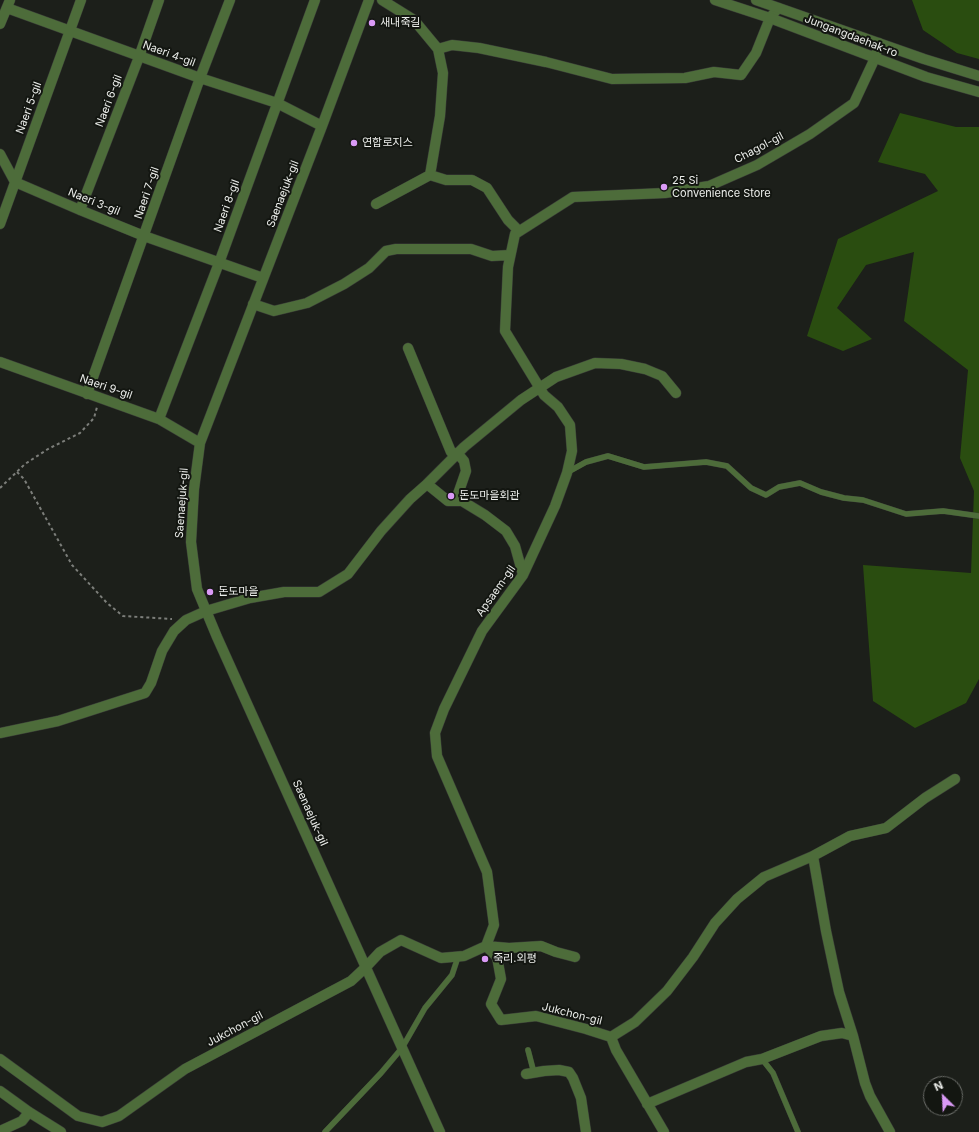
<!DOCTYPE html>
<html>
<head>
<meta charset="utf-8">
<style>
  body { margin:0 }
  #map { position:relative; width:979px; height:1132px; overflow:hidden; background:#1c1f1a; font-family:Inter,sans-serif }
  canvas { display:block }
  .north { position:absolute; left:923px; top:1076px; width:40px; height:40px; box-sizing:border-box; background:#131611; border:1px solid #6a6c68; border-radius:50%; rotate:336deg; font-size:11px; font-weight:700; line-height:16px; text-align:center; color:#eceeeb }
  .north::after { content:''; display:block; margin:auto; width:14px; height:18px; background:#da9af6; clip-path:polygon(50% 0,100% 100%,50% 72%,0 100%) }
</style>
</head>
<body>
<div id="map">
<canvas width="979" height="1132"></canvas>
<div class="north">N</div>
</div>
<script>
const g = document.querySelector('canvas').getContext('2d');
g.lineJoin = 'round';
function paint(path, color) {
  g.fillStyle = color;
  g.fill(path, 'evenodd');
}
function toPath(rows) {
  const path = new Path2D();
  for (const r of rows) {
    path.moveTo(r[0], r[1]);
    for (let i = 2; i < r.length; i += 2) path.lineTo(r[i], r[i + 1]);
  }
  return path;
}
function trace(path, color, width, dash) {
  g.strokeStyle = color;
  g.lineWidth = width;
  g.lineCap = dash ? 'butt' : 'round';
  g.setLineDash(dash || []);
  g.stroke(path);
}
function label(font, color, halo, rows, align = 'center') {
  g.font = font + ' Inter,"Noto Sans KR",sans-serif';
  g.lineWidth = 4;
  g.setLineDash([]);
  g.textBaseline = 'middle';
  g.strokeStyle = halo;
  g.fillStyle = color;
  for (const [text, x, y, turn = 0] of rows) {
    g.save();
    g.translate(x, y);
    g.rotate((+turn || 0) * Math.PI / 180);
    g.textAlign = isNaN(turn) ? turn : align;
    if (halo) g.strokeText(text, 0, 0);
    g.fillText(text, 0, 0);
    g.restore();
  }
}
paint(toPath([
  [912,0,979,0,979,59,957,53,923,30],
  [900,113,956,127,979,127,979,679,966,703,915,728,873,701,863,565,971,573,974,491,960,458,968,370,904,321,914,252,866,265,837,308,872,339,843,351,807,336,838,239,938,191,925,174,878,162]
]), '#2a4d10');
const service = toPath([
  [568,472,586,462,608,456,644,467,706,462,727,466,751,488,766,495,779,487,800,483,821,492,844,498,863,500,906,514,943,511,979,516],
  [528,1050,534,1073],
  [762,1059,773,1073,798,1132],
  [325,1132,381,1073,402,1048,425,1008,452,975,458,957]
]);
const minor = toPath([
  [369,0,322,126,200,443,194,489,191,542,197,589,217,637,440,1132],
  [7,8,200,78,277,103,322,126],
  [0,24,10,0],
  [438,49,452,45,479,48,546,62,612,79,685,78,714,72,741,75,756,53,770,18,778,8],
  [0,154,15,182,80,210,144,236,263,278],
  [430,175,446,180,472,180,487,188,508,220,519,231],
  [376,204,430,175,440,116,443,73,438,49,414,20,382,0],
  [80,210,139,57,159,0],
  [0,224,81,0],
  [253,304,274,311,307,303,344,284,369,268,386,251,396,249,471,249,492,256,510,255],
  [408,348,451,452,458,454,464,461,466,471,458,494,459,501],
  [0,362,159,419,200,443],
  [87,394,200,78,230,0],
  [159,419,219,263,315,0],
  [427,484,448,501,462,501,485,515,506,531,515,546,523,575],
  [0,733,58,721,145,693,151,683,162,651,174,631,186,620,206,611,250,598,284,592,319,592,348,574,381,531,410,499,427,484,464,447,521,400,556,377,595,363,621,364,645,369,662,376,676,393],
  [813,856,826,931,839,992,853,1036,865,1083,870,1096,890,1132],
  [575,957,556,952,541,946,509,948,486,946,497,957,501,979,491,1004,501,1020,536,1016,586,1029,611,1037,616,1050,664,1132],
  [611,1037,635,1022,667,991,693,957,715,923,737,899,764,877,813,856,850,836,886,828,925,798,955,779],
  [0,1059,78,1116,102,1122,119,1116,185,1069,351,981,366,967,380,952,401,940,441,958,464,956,486,946,494,925,487,872,437,756,435,733,444,709,482,631,523,575,555,506,567,473,572,451,570,425,558,407,544,395,505,331,508,267,515,234,573,197,665,193,709,186,757,165,810,134,854,103,875,58,879,43],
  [526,1074,544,1071,559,1070,569,1072,573,1078,581,1098,586,1132],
  [0,1091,29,1112,61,1132],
  [647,1104,746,1062,762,1059,821,1036,842,1033,853,1036],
  [0,1131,22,1121,29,1112]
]);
const tertiary = toPath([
  [715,0,770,18,926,77,979,92],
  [756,0,924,59,979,76]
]);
trace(service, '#393c37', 6);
trace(minor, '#393c37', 11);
trace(tertiary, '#393c37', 11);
trace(toPath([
  [17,472,24,479,72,565,107,603,123,616,172,619],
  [0,488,25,464,48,449,80,433,94,418,97,407]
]), '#7c7e7a', 2, [3, 3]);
trace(service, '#4d6c3a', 5.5);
trace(minor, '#4d6c3a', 10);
trace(tertiary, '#4d6c3a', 10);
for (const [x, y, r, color] of [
  [372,23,4,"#da9af6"],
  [354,143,4,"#da9af6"],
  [664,187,4,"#da9af6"],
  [451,496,4,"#da9af6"],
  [210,592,4,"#da9af6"],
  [485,959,4,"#da9af6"]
]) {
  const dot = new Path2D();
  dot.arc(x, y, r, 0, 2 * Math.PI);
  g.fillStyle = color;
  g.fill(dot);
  trace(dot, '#131611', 1.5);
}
label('11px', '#eceeeb', '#131611', [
  ["새내죽길",380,23],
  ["연합로지스",362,143],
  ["25 Si",672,181],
  ["Convenience Store",672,194],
  ["돈도마을회관",459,496],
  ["돈도마을",218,592],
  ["죽리.외평",493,959]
], 'left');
label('11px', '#eceeeb', '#131611', [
  ["Jungangdaehak-ro",851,36,21],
  ["Naeri 4-gil",169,54,20],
  ["Naeri 6-gil",109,101,-69],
  ["Naeri 5-gil",29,108,-70],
  ["Chagol-gil",759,148,-28],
  ["Naeri 7-gil",147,193,-71],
  ["Saenaejuk-gil",283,194,-69],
  ["Naeri 3-gil",94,202,22],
  ["Naeri 8-gil",227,206,-70],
  ["Naeri 9-gil",106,387,19],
  ["Saenaejuk-gil",182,503,-86],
  ["Apsaem-gil",496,591,-55],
  ["Saenaejuk-gil",310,813,66],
  ["Jukchon-gil",572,1014,14],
  ["Jukchon-gil",235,1029,-28]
]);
</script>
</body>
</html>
